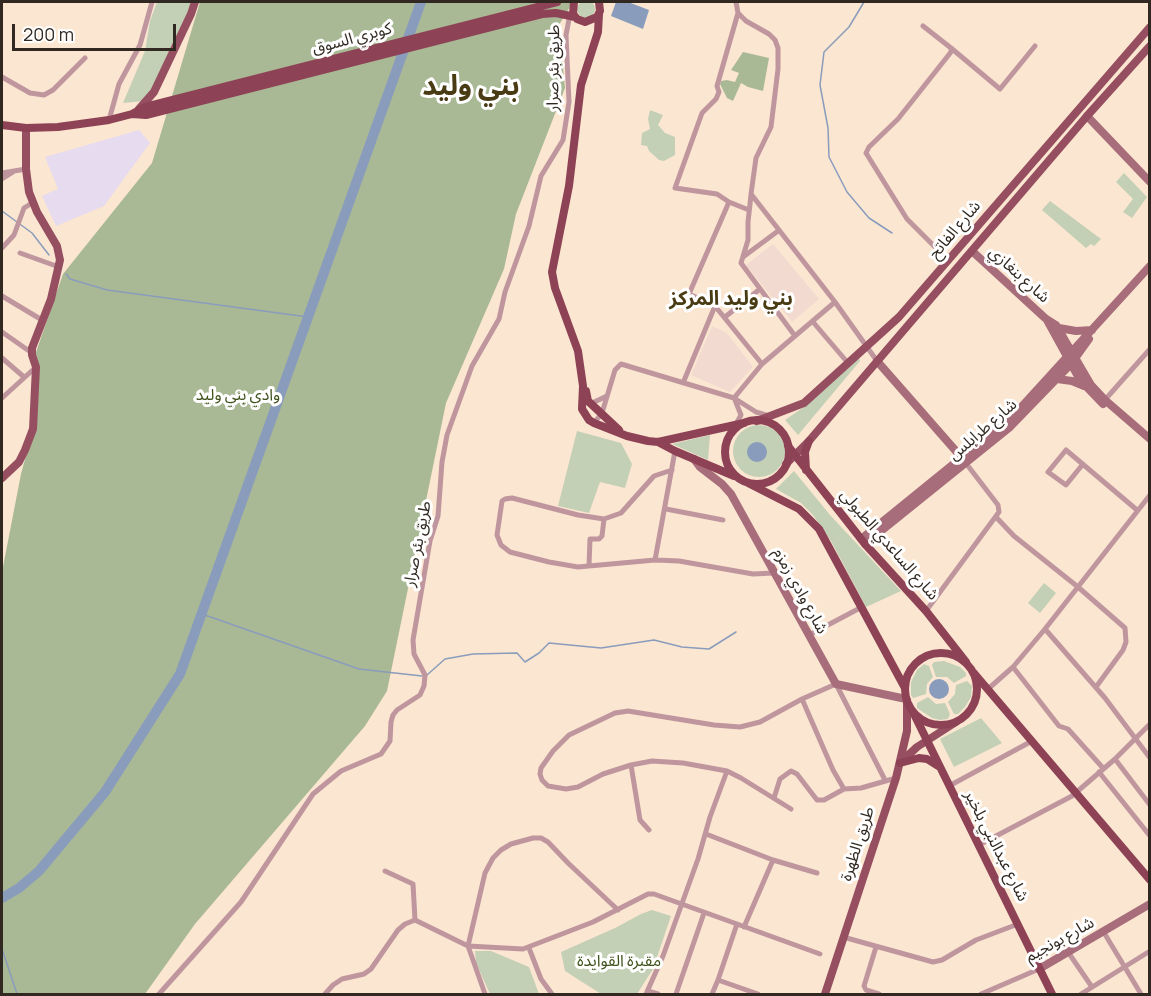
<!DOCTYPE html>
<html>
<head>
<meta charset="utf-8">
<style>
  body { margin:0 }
  #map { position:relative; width:1151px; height:996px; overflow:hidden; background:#fbe6d1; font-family:Manrope,sans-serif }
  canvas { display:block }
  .frame { position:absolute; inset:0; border:3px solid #312921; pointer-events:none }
  .scale { position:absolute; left:12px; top:24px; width:164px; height:27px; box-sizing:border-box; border:3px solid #312921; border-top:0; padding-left:8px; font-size:18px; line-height:21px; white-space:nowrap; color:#312921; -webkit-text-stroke:4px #fff; paint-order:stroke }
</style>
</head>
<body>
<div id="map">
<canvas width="1151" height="996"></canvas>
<div class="frame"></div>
<div class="scale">200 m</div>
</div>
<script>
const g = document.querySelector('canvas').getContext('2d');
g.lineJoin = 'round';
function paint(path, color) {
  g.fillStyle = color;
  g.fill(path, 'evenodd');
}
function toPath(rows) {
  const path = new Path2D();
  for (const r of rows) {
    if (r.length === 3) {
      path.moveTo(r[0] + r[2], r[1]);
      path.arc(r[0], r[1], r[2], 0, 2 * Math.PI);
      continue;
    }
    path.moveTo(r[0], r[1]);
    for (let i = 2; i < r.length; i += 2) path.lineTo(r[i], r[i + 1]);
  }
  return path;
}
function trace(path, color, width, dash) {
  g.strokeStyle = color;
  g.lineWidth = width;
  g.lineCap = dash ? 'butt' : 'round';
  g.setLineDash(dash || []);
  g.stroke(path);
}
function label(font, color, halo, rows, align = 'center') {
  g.font = font + ' Manrope,"Noto Sans Arabic",sans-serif';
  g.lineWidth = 6;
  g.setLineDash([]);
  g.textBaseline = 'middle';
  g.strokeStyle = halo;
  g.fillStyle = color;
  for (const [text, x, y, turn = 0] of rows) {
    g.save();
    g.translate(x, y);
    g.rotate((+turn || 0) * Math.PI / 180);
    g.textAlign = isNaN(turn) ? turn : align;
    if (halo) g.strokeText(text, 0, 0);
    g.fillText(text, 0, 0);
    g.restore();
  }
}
paint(toPath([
  [139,130,150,143,104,206,56,226,42,196,58,189,45,157]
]), '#e7dbef');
paint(toPath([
  [773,244,819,299,792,322,746,265],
  [712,326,727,333,753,367,730,392,691,375]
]), '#f2dad0');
paint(toPath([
  [586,9,9],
  [157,2,194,2,154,88,144,101,123,103,145,51,150,21],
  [650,110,663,115,658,125,665,133,675,137,675,155,664,161,659,160,649,151,647,146,641,145,642,133,650,129,648,119],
  [1124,173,1147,197,1132,218,1123,212,1133,199,1116,182],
  [1050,201,1101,239,1094,246,1091,244,1086,248,1042,210],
  [859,358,860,361,798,435,785,420,807,405],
  [759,451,26],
  [577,431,621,443,632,464,625,488,600,482,589,513,558,506],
  [710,435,708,460,672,444],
  [794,471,830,515,901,591,866,607,831,541,813,515,801,503,776,489],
  [1044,583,1056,593,1040,613,1028,603],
  [944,661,960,667,966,673,966,676,954,683,947,677,936,677,932,665,934,662],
  [924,664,929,666,933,677,927,684,926,694,913,698,911,695,911,682,917,670],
  [967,681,972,686,971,697,965,707,958,714,954,714,948,702,955,694,956,685],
  [928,697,936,704,945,703,950,714,948,719,940,720,932,718,917,708,917,703],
  [981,718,1002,743,954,767,940,739],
  [652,910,671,916,653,969,637,994,601,994,565,971,561,952,615,928,641,914],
  [475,951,491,951,529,967,539,994,490,994,476,963]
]), '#c4d0b5');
paint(toPath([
  [200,2,573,2,559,25,565,88,516,214,504,269,446,403,387,691,365,726,195,924,145,994,2,994,2,572,21,474,32,434,33,361,63,274,152,163],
  [743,52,769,58,763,91,748,87,741,83,733,101,727,98,720,84,721,81,727,80,735,82,739,73,731,70]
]), '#aab995');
paint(toPath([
  [616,2,628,2,649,10,643,29,611,16],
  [757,452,10],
  [939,689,10]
]), '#8a9cbc');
trace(toPath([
  [864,2,849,27,824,52,820,85,828,128,829,157,847,192,869,218,892,233],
  [2,211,32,233,49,255],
  [66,274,70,279,107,290,308,317],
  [202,614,359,669,422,676],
  [427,675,445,659,473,654,517,653,525,662,539,653,549,643,601,648,654,640,682,647,709,649,736,632],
  [2,949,17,994]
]), '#8a9cbc', 1.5);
trace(toPath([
  [2,898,19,888,39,871,105,792,180,674,421,2]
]), '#8a9cbc', 10);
trace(toPath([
  [736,2,738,13,746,21,769,34,775,40,778,48,778,69,771,127,756,158,751,194,835,302,877,361],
  [738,13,717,86,719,92,716,99,702,113,675,188,717,194,729,202,749,210],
  [923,26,951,48,951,52,898,119,869,147,866,153,907,219,949,261],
  [951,48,1000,89,1035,46],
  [2,77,30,93,44,95,53,90,85,58],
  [109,120,119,84,140,45,152,2],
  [2,173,26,169],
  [2,179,13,172],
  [751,195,748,222,748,240,741,263,795,336],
  [729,202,689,294,715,306,762,364],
  [2,248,14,235,24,208,32,203],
  [20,253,59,267],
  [743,257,778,231],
  [2,296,42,320],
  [725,317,760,289],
  [813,322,848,363],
  [2,332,32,353],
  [2,358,24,377],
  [683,383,715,306],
  [2,398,36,367],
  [734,398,762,364,835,302],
  [735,400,741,415,736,424],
  [1103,402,1150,349],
  [590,404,607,396],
  [594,423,602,413,615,370,621,364,734,398,756,412,769,416],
  [675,451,655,560,679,561,753,574,774,573],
  [1083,464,1066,485,1048,472,1066,450,1137,510],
  [666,509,723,520],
  [996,517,1014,536,1078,587,1125,628,1126,642,1123,650,1096,687],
  [655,560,578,567,549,562,510,552,501,545,497,535,502,501,505,499,512,498,578,515,604,519,621,513,654,476,672,470],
  [589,566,590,539,599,539,602,536,604,519],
  [926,611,999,512,998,505,965,462],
  [1045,629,1105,698,1150,758],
  [809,635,860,608],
  [1013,667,1059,726,1068,729,1103,768],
  [988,689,1013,667,1045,629,1150,495],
  [802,699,833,770,844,789,861,788,896,778],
  [1115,759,1150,805],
  [631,765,640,820,649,830],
  [1099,772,1150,836],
  [949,786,1032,741],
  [774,798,780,779,791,771,797,774,817,800,824,800,844,789],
  [791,809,741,778,727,771,683,763,652,761,631,765,603,774,578,787,566,789,548,786,542,780,540,774,541,768,553,751,569,735,615,713,628,711,714,725,740,727,760,722,802,699,836,684,885,780],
  [706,834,773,860],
  [979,845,1072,796,1115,759,1150,724],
  [385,871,413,884,415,920],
  [744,927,773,860,817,873],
  [1103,931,1141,994],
  [843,937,933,962,942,960,976,940,1018,924],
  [876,947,864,986,866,990,879,994],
  [529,948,541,979,552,994],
  [1068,952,1092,987],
  [718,980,737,924],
  [648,991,658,994],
  [159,994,241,902,313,794,341,771,381,754,390,741,391,722,393,715,397,710,420,695,424,686,425,675,414,654,413,640,430,541,438,516,442,462,447,435,472,366,499,319,505,292,529,226,541,176,563,140,569,102,566,35,570,14],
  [325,994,333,985,342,979,364,974,371,969,398,930,405,924,415,920,468,946,523,949,593,922,648,894,654,894,820,954],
  [485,994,468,946,485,873,493,858,501,850,511,844,533,838,541,838,548,842,568,863,618,910],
  [646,994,663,956,698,859,710,817,727,771],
  [676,994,704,913],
  [712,994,718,980,758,994],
  [981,994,1039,969],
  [1081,994,1150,951]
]), '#c0969e', 5);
trace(toPath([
  [1087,116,1150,182],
  [972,251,1045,318,1056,325,1091,385,1105,400,1150,439],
  [1047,320,1080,380,1103,404],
  [1059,328,1076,331,1092,330],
  [877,361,962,458],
  [1057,379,1072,381,1084,386],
  [694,459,700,467,722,484,731,494,836,684,906,699],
  [861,539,1015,414,1150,266],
  [865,544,1009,428,1071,364,1089,339],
  [1039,969,1150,904]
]), '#a86d7a', 8);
trace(toPath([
  [139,109,154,92,191,14,195,2],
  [757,421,804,403,899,317,1150,27],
  [786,464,809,441,1087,116,1150,46],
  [2,478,19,462,25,450,33,429,36,367,32,355,32,348,51,299,60,260,57,246,37,212,29,192,26,169,26,128],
  [900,763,917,747,956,722],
  [825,994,896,778,907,731,907,701]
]), '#964f60', 8);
trace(toPath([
  [574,2,573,14,577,19,585,22,597,17,600,11,599,2],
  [599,14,598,32,581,85,569,186,552,272,555,288,578,351,583,386,582,409,589,420,594,423,627,436,648,441,658,442,744,423],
  [132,114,145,107,557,2],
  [2,125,26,128,58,127,109,120,132,114,146,115,542,14,556,13,575,17],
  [586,391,588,401,619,430],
  [757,452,32],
  [658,442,675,451,734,476],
  [788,446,865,544,926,611,966,662],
  [806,470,805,452,809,441],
  [748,483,799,509,819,529,905,688],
  [941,689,36],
  [973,672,1150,880],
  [913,712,1052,994],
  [900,763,919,758,927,759,938,766]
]), '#8e4255', 8);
label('16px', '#312921', '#fff', [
  ["كوبري السوق",352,39,-15],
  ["طريق بئر صرار",554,68,-89],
  ["شارع الفاتح",955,230,-50],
  ["شارع بنغازي",1019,275,42],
  ["شارع طرابلس",983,430,-41],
  ["طريق بئر صرار",418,544,-79],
  ["شارع الساعدي الطبولي",889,545,49],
  ["شارع وادي زمزم",800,591,61],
  ["طريق الظهرة",858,844,-72],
  ["شارع عبدالنبي بلخير",996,846,63],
  ["شارع بونجيم",1060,940,-29]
]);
label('16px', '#3f521b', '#fff', [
  ["وادي بني وليد",238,396],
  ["مقبرة القوايدة",619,962]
]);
label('bold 20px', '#493b13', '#fff', [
  ["بني وليد المركز",731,299]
]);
label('bold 28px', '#493b13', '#fff', [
  ["بني وليد",471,87]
]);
</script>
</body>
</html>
